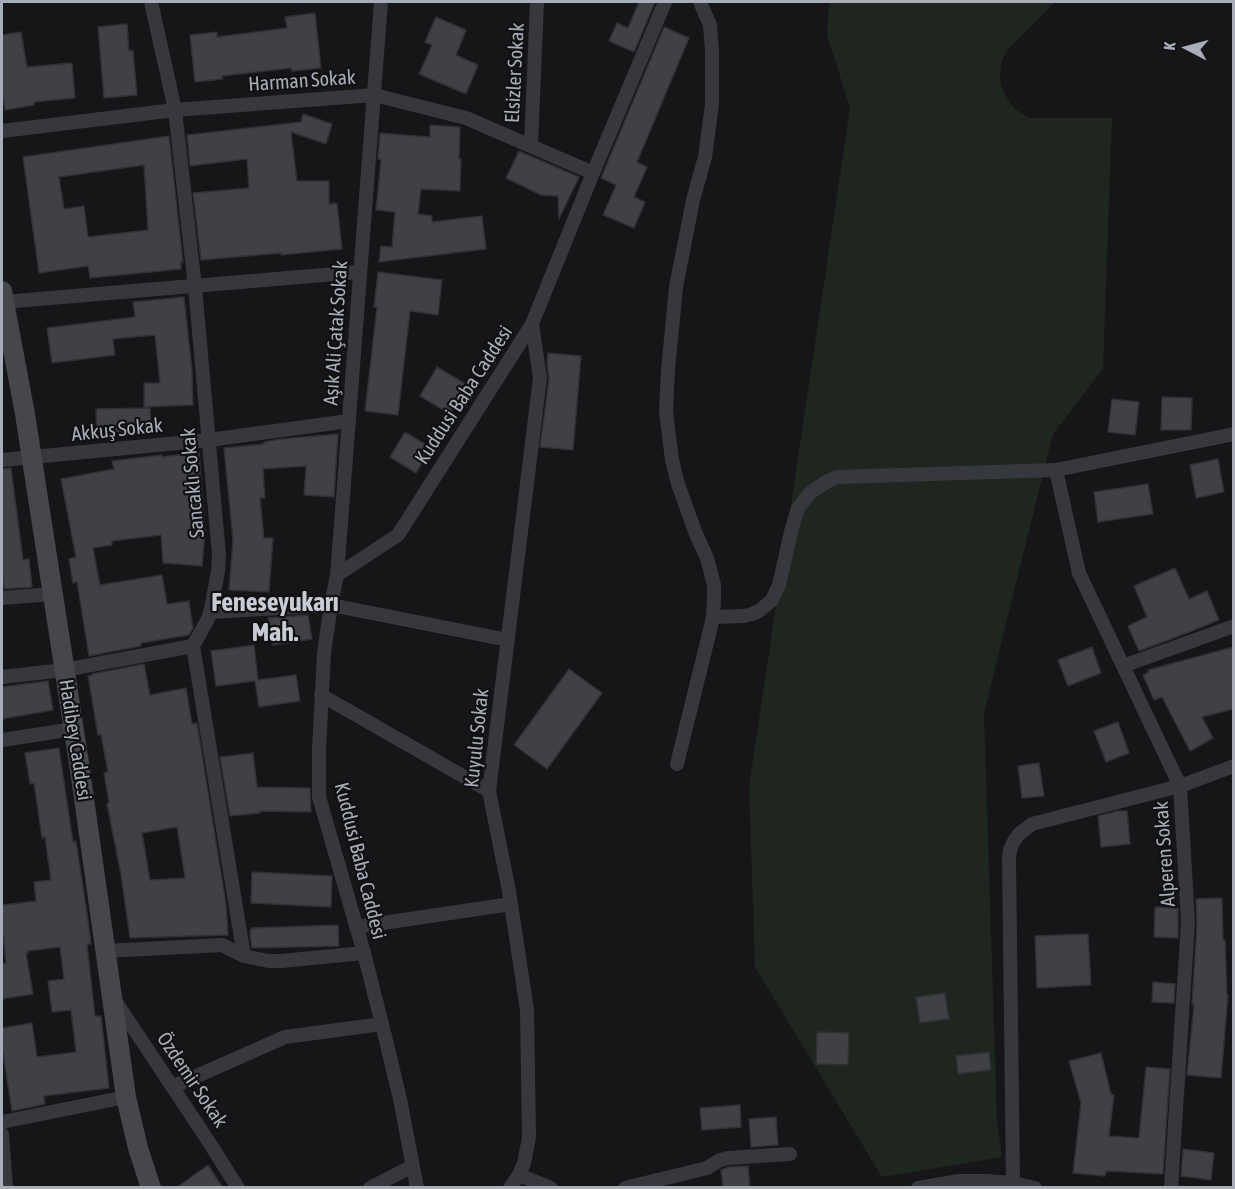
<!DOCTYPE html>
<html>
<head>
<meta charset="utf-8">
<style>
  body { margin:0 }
  #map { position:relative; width:1235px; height:1189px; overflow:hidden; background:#161618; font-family:"Asap Condensed",sans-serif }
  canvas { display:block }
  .frame { position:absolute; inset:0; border:3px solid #a8adb8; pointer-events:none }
  .north { position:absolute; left:1157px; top:18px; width:60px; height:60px; -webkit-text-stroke:4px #111113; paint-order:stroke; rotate:276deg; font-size:16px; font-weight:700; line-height:24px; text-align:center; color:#a8adb8 }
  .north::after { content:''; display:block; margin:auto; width:21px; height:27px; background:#a8adb8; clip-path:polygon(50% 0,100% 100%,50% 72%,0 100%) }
</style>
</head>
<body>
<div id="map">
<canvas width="1235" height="1189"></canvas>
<div class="frame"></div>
<div class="north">K</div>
</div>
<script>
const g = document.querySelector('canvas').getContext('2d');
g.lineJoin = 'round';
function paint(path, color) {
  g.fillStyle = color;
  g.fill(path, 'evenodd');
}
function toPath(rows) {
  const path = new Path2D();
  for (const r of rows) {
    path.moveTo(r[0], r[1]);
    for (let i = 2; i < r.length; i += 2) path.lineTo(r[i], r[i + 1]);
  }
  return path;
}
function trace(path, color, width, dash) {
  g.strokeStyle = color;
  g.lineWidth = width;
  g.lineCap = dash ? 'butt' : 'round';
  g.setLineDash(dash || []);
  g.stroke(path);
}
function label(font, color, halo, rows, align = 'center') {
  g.font = font + ' "Asap Condensed",sans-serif';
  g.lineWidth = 4.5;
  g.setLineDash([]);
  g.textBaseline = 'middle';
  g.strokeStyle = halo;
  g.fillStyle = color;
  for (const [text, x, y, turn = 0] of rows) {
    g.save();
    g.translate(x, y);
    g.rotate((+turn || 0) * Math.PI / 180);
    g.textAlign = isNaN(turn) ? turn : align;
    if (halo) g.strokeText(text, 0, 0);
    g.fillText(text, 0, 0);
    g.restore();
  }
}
paint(toPath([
  [829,2,1055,2,1009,48,1004,56,1001,65,1000,75,1001,85,1004,93,1014,108,1028,118,1112,118,1103,369,1053,434,984,713,997,1120,1002,1157,882,1177,755,967,749,787,850,108,827,35]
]), '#1e261f');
const building = toPath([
  [639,2,655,2,634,52,609,41,617,23,628,28,639,2],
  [315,13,321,68,292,71,291,68,222,76,223,79,195,82,190,35,217,32,217,37,287,28,285,17,315,13],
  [436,17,466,30,456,55,478,65,466,94,419,74,432,45,425,42,436,17],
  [127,24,129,51,133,50,137,95,104,98,98,27,127,24],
  [664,27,689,38,637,162,647,167,634,197,645,202,634,228,603,215,616,185,601,178,664,27],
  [21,32,27,67,72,63,75,98,34,102,34,105,5,110,2,92,2,35,21,32],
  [303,114,332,124,326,144,291,132,297,181,329,181,329,204,337,203,342,249,281,255,281,253,201,260,193,193,249,188,247,159,190,166,187,135,301,122,303,114],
  [430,125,460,127,459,159,461,159,460,191,421,189,418,214,432,216,432,222,482,216,486,249,379,262,381,246,392,247,395,212,376,210,381,160,378,159,380,133,430,137,430,125],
  [169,136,183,262,181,262,181,269,90,278,88,266,39,273,23,157,169,136],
  [144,165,148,230,88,237,84,206,64,209,59,177,144,165],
  [519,151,579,177,559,219,558,196,541,195,506,178,519,151],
  [378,272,442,280,438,315,410,311,398,415,365,411,377,307,374,307,378,272],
  [184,297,192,370,193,405,144,407,144,383,160,383,155,335,113,339,115,355,52,363,47,328,135,317,133,302,184,297],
  [548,353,581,356,573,450,540,447,549,379,547,363,548,353],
  [437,367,467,385,450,414,420,396,437,367],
  [1162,397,1192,398,1191,430,1161,430,1162,397],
  [1112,399,1139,402,1135,435,1108,432,1112,399],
  [150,408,151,434,97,435,96,409,150,408],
  [405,432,431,448,416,473,390,457,405,432],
  [338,434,334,497,304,495,306,466,263,469,265,498,260,498,264,538,273,538,269,592,229,590,233,540,224,448,264,444,264,442,281,439,338,434],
  [199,452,205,532,202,566,163,563,161,535,112,541,112,545,93,548,100,585,162,575,167,604,189,601,193,628,189,635,141,643,141,646,89,656,77,582,73,583,69,559,76,557,61,479,114,469,112,461,162,455,162,457,199,452],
  [1218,459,1224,492,1196,498,1190,465,1218,459],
  [11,468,23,560,29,559,32,587,4,589,2,571,2,469,11,468],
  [1148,484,1153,514,1098,522,1094,492,1148,484],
  [1175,568,1189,599,1207,591,1219,620,1192,631,1139,651,1128,626,1147,617,1134,586,1175,568],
  [308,615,312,639,273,645,268,618,308,615],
  [254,645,258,680,296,675,300,701,259,707,255,681,216,686,211,651,254,645],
  [1092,647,1101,673,1068,686,1058,660,1092,647],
  [1233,647,1233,709,1202,717,1213,738,1190,751,1162,697,1154,700,1143,675,1149,672,1148,670,1233,647],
  [144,664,150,695,186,688,192,724,197,723,226,904,228,935,130,938,121,875,107,804,109,803,104,773,108,772,101,735,98,735,88,676,92,675,92,674,144,664],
  [177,827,185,878,150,880,142,833,177,827],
  [569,669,602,693,547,769,514,745,569,669],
  [48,681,53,710,2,719,2,687,48,681],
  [1118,722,1129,753,1106,762,1094,731,1118,722],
  [59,748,73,842,76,841,87,913,91,944,87,944,95,1016,101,1016,109,1088,44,1096,45,1104,12,1111,2,1047,2,1028,32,1023,37,1057,76,1052,71,1010,52,1012,48,981,64,979,60,947,28,951,28,953,26,953,33,994,2,999,2,964,6,963,3,935,2,935,2,905,36,901,34,882,51,880,45,837,42,838,34,783,30,784,25,753,59,748],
  [253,753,257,787,310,788,311,812,260,811,260,813,230,816,220,757,253,753],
  [1039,763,1044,796,1022,798,1018,766,1039,763],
  [1117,811,1127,811,1130,844,1101,847,1098,816,1117,811],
  [252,872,332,876,331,907,251,903,252,872],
  [1222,898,1223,940,1225,940,1227,995,1228,995,1221,1078,1187,1075,1194,1005,1192,1004,1197,923,1196,899,1222,898],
  [1155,907,1178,908,1178,938,1154,937,1155,907],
  [338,925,339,946,252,948,250,935,251,928,338,925],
  [1088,934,1091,985,1037,988,1035,936,1088,934],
  [1153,982,1175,984,1174,1003,1152,1002,1153,982],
  [945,993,949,1019,920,1023,916,997,945,993],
  [817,1032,849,1033,848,1065,816,1064,817,1032],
  [989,1052,991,1070,958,1074,956,1056,989,1052],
  [1101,1053,1111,1094,1114,1095,1109,1136,1139,1138,1146,1067,1170,1069,1163,1174,1106,1171,1105,1176,1073,1173,1081,1103,1069,1061,1101,1053],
  [740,1105,741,1127,702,1130,700,1108,740,1105],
  [776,1117,778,1145,751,1147,749,1119,776,1117],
  [1183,1149,1214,1153,1211,1180,1181,1176,1183,1149],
  [208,1165,223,1188,176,1188,208,1165],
  [748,1166,750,1188,723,1188,721,1170,729,1167,748,1166]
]);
paint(building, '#404145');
trace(building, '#303034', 1.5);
trace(toPath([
  [151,2,175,110,195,287,219,555,218,571,212,604,208,619,193,646,244,956],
  [381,2,337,575,331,605,324,653,319,749,319,797,364,953,382,1024,400,1099,417,1188],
  [2,131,175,110,374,95,466,118,593,173],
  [531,145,537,2],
  [3,302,359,272],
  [2,460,209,440,349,421],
  [1056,470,1079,573,1180,786,1188,922,1171,1188],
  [337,575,398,535,532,324,593,173,665,2],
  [2,598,53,594],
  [210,612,331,605,508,640],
  [713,617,744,616,752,614,759,611,772,600,779,585,792,528,798,508,811,492,828,481,837,477,1056,470,1234,434],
  [1123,666,1234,626],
  [2,677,64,670,193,646],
  [321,695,489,791],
  [2,740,74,729],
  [677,764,709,634,713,617,714,599,714,585,707,558,696,534,678,484,672,460,666,411,668,370,676,287,693,200,705,157,712,104,712,51,710,25,700,2],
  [356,927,511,904],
  [105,951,222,945,244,956,268,961,281,961,364,953],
  [114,999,207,1139,238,1188],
  [172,1087,285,1037,382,1024],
  [2,1122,126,1097],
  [2,1134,6,1188],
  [519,1175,551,1188],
  [1013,1183,1009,859,1010,850,1014,841,1019,834,1032,824,1180,786,1234,766],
  [370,1188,413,1166],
  [510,1188,519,1175,524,1163,529,1138,527,1010,509,891,489,791,540,378,532,324],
  [625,1188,707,1168,720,1160,728,1158,790,1154],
  [918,1188,959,1181,986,1181,1013,1183,1035,1188]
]), '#37383d', 14);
trace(toPath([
  [2,291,25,414,79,763,126,1097,138,1148,151,1188]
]), '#45474d', 20);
label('20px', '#a8adb8', '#111113', [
  ["Elsizler Sokak",515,73,-87],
  ["Harman Sokak",302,81,-4],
  ["Aşık Ali Çatak Sokak",336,333,-86],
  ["Kuddusi Baba Caddesi",464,395,-57],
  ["Akkuş Sokak",117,430,-6],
  ["Sancaklı Sokak",193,483,-95],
  ["Kuyulu Sokak",477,738,-84],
  ["Hadibey Caddesi",75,740,81],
  ["Alperen Sokak",1165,854,-94],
  ["Kuddusi Baba Caddesi",360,861,76],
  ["Özdemir Sokak",192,1080,56]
]);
label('bold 26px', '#c9ccd4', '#111113', [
  ["Feneseyukarı",275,603],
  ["Mah.",275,633]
]);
</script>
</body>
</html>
